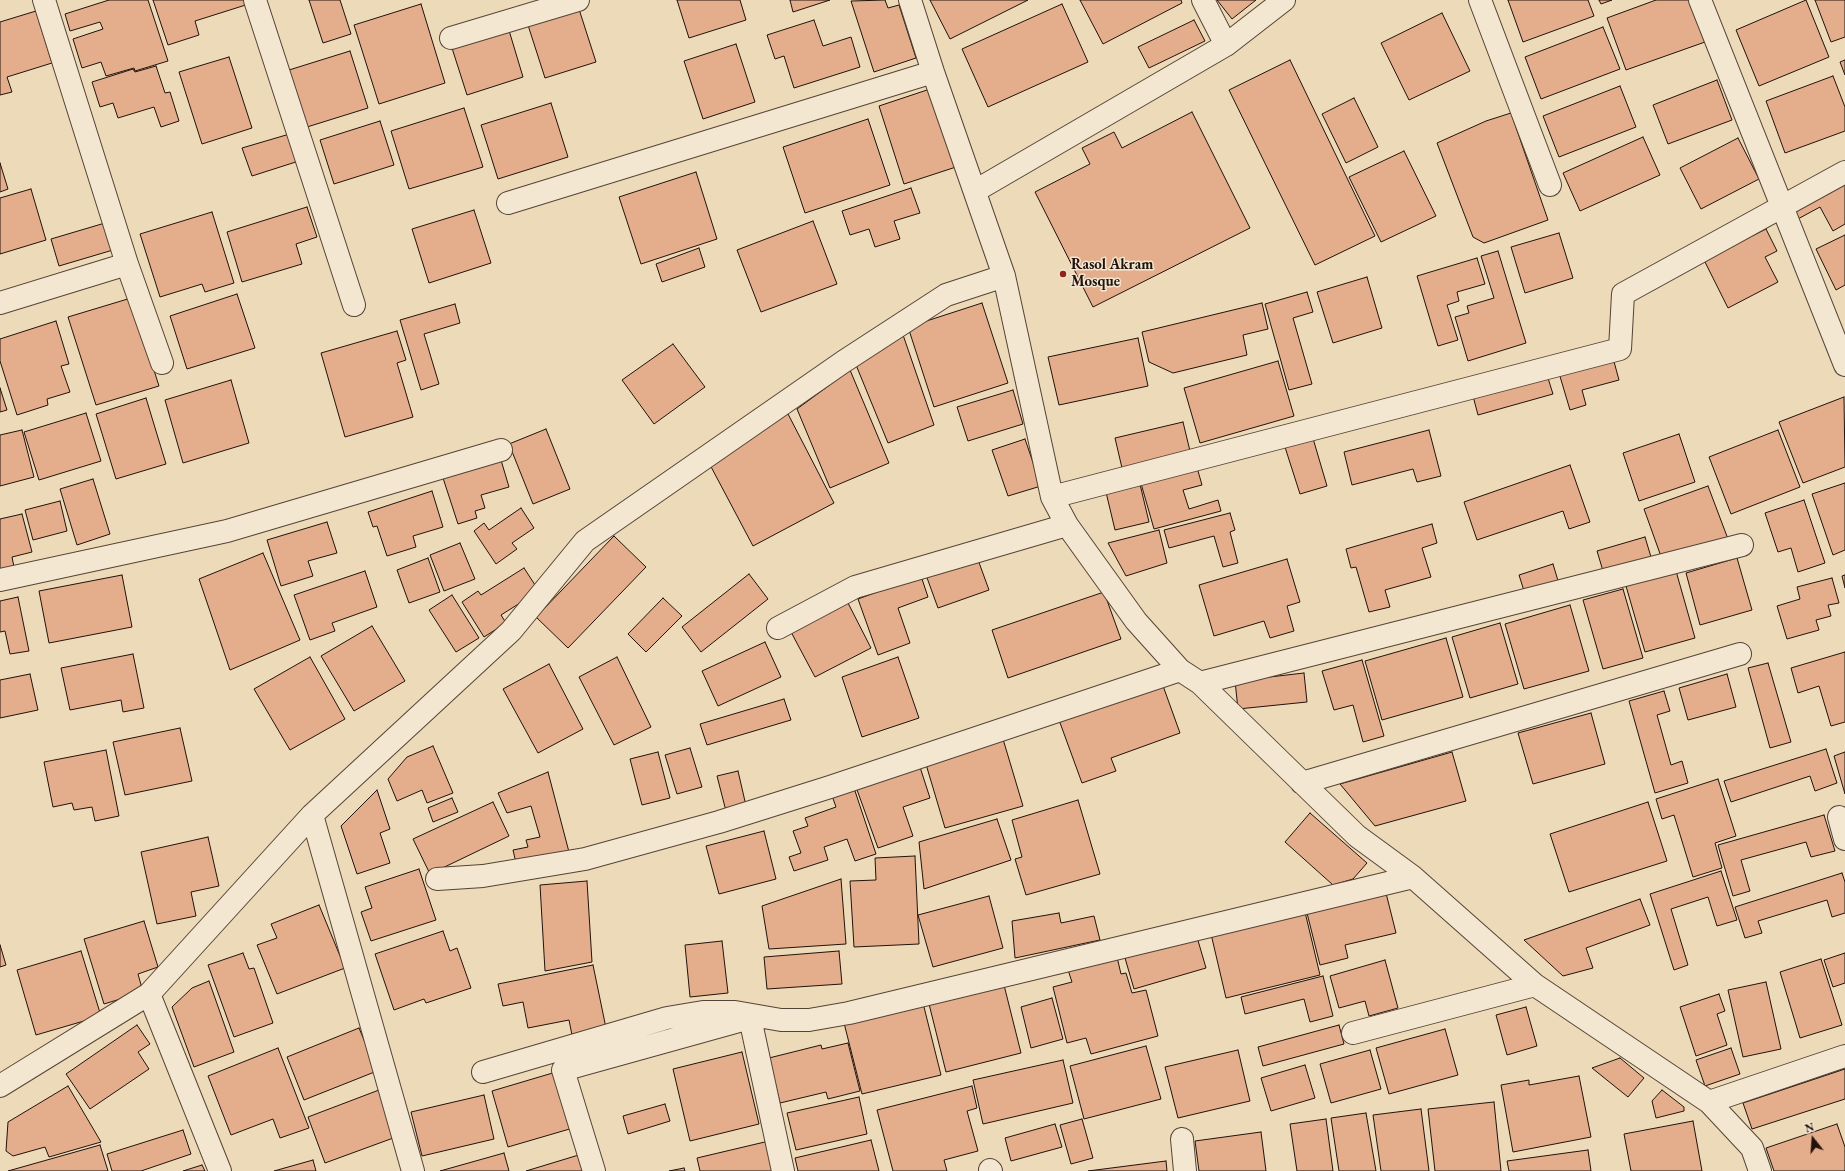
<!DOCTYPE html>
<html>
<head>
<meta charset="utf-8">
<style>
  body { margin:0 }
  #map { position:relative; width:1845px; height:1171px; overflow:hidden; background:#eddab9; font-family:"EB Garamond",serif }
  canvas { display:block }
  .north { position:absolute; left:1793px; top:1119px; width:40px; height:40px; -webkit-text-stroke:3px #f3e7d2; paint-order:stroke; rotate:343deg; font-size:11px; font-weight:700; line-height:16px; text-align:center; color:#22120b }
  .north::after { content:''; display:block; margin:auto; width:14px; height:18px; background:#22120b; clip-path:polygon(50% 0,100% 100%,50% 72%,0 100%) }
</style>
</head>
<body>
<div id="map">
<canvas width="1845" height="1171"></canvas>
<div class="north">N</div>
</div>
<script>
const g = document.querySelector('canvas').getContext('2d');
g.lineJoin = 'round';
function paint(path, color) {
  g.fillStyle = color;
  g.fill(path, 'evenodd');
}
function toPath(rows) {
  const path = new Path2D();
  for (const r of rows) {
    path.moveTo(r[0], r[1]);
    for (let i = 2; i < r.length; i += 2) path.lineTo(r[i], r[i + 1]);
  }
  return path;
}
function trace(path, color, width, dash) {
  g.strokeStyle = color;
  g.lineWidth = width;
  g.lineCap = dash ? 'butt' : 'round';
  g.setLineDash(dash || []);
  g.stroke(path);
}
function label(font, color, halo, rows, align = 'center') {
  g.font = font + ' "EB Garamond",serif';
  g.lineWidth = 3;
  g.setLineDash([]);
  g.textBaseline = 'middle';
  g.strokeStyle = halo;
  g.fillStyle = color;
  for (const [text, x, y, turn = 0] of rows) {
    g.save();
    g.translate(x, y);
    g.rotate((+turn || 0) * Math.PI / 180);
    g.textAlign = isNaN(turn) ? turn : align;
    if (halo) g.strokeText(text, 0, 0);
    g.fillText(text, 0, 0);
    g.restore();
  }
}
const building = toPath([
  [109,0,148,0,168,61,135,71,134,68,106,76,101,62,82,68,73,39,103,29,100,22,70,31,65,14,109,0],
  [153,0,251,0,252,3,195,21,199,35,168,45,153,0],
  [309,0,340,0,351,34,323,43,309,0],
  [677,0,740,0,746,20,689,38,677,0],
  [790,0,830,0,793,12,790,0],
  [885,0,888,8,899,5,916,58,874,72,851,1,885,0],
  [930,0,1028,0,950,39,930,0],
  [1080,0,1181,0,1182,3,1103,44,1080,0],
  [1217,0,1256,0,1232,19,1217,0],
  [1508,0,1588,0,1594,16,1523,42,1508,0],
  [1599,0,1612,0,1601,4,1599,0],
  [1656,0,1690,0,1705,42,1626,70,1607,18,1656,0],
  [1806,0,1829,57,1759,86,1736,30,1806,0],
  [1815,0,1845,0,1845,37,1831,42,1815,0],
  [421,4,445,83,379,104,354,25,421,4],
  [1062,4,1088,62,988,107,962,49,1062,4],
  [578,6,596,62,545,78,527,22,578,6],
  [36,11,52,63,7,77,12,92,0,95,0,22,36,11],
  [1442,13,1470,71,1409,100,1381,43,1442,13],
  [814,20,823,46,851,37,860,67,794,88,784,56,775,59,767,35,814,20],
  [1194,20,1205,41,1149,68,1138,47,1194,20],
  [508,27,523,77,467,95,451,45,508,27],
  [1603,27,1620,69,1541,99,1525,57,1603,27],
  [736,44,755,102,703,119,684,61,736,44],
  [350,51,368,108,307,127,289,70,350,51],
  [229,57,252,128,202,144,179,72,229,57],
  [1290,60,1375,236,1315,265,1229,90,1290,60],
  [1845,60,1845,75,1840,62,1845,60],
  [156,66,165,93,170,92,179,121,161,127,154,107,118,118,113,103,100,107,92,82,133,69,135,72,156,66],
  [1833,76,1845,107,1845,131,1785,153,1766,101,1833,76],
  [1717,80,1732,120,1668,144,1653,105,1717,80],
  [1620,86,1636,127,1559,157,1543,116,1620,86],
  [930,89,956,167,904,184,879,106,930,89],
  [1354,98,1378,147,1346,163,1322,114,1354,98],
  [551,103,568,157,498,179,481,125,551,103],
  [464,108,483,167,409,189,391,131,464,108],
  [1192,112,1250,228,1093,307,1035,192,1090,164,1082,148,1114,132,1122,148,1192,112],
  [1511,113,1548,220,1484,243,1473,237,1437,143,1486,121,1511,113],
  [868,119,890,185,805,213,783,147,868,119],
  [380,121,394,165,334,184,320,140,380,121],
  [293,133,302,160,252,176,242,148,293,133],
  [1643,137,1660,175,1580,211,1563,173,1643,137],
  [1738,138,1759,179,1701,209,1680,168,1738,138],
  [1404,151,1436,216,1381,242,1349,177,1404,151],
  [0,163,8,189,0,192,0,163],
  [696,172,717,239,641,264,619,197,696,172],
  [1845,175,1845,224,1833,231,1820,207,1796,220,1788,205,1845,175],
  [911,188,920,213,894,221,900,239,875,247,869,229,850,235,842,211,911,188],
  [31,189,46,240,0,254,0,198,31,189],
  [307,207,317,237,296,244,302,264,242,282,227,232,307,207],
  [474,210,491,263,429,283,412,229,474,210],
  [212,212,234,283,205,292,202,284,160,297,140,234,212,212],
  [813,221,837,284,761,312,737,250,813,221],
  [105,223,113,250,59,266,51,239,105,223],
  [1766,229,1777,251,1765,257,1778,282,1728,308,1704,260,1766,229],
  [1559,233,1573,278,1525,293,1511,247,1559,233],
  [1845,235,1845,285,1836,290,1816,249,1845,235],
  [699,248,705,267,662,282,656,264,699,248],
  [1498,251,1526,343,1468,361,1455,317,1469,313,1467,306,1494,298,1481,256,1498,251],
  [1477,258,1485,284,1457,292,1459,301,1447,305,1458,340,1438,346,1417,276,1477,258],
  [1367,277,1382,328,1333,343,1317,292,1367,277],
  [1307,292,1313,312,1293,318,1312,384,1289,390,1265,304,1307,292],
  [237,294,255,348,187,369,170,316,237,294],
  [131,298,159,386,96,405,68,317,131,298],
  [982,303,1008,383,934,407,908,327,982,303],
  [1262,303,1268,329,1243,335,1247,355,1173,373,1149,362,1142,332,1262,303],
  [455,304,460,323,424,334,439,384,421,390,400,320,455,304],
  [56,321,69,364,61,366,70,392,47,399,48,405,17,415,0,361,0,339,56,321],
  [901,329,934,425,888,443,856,365,901,329],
  [397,331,406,360,397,363,413,417,345,437,321,353,397,331],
  [1138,338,1148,386,1059,405,1048,357,1138,338],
  [673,344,705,387,654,424,622,380,673,344],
  [1613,358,1619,380,1582,390,1586,405,1570,410,1559,373,1613,358],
  [1278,361,1294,416,1200,443,1184,388,1278,361],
  [850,370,889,463,830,488,797,409,850,370],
  [1547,375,1553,394,1478,415,1473,396,1547,375],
  [231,380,249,443,183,463,165,400,231,380],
  [0,388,7,410,0,412,0,388],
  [1013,390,1023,424,968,441,957,407,1013,390],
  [1844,397,1845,467,1803,483,1779,422,1844,397],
  [146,398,166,464,116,479,96,414,146,398],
  [787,412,834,503,753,546,709,463,787,412],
  [86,413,101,461,39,480,24,432,86,413],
  [1183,422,1190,451,1122,468,1115,438,1183,422],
  [546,429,570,489,533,504,509,444,546,429],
  [22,430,34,477,0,486,0,435,22,430],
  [1429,430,1441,476,1417,482,1413,469,1352,485,1344,452,1429,430],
  [1778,430,1800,487,1731,514,1709,457,1778,430],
  [1679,434,1695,482,1639,501,1623,453,1679,434],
  [1312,435,1327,486,1300,494,1284,444,1312,435],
  [1025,439,1041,486,1008,496,992,450,1025,439],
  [501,460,509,487,481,495,485,508,475,511,477,518,458,524,443,478,501,460],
  [1196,464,1202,485,1183,490,1189,509,1218,500,1221,511,1154,529,1140,480,1196,464],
  [1570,465,1590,522,1569,529,1563,511,1477,540,1464,502,1570,465],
  [93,479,110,534,77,545,60,489,93,479],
  [1139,480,1149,522,1115,530,1105,488,1139,480],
  [1845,483,1845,550,1833,555,1812,494,1845,483],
  [1708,486,1728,539,1663,562,1644,509,1708,486],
  [432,491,443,527,413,536,416,547,387,556,377,526,373,527,368,512,432,491],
  [1804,500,1825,563,1798,572,1791,548,1778,552,1765,513,1804,500],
  [60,501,67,531,33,540,25,510,60,501],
  [521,508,534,528,512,543,517,549,496,564,474,531,484,523,489,530,521,508],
  [1230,513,1235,530,1230,532,1238,563,1223,567,1214,536,1169,548,1164,530,1230,513],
  [22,514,32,552,12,557,14,567,0,571,0,519,22,514],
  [327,522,337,553,308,561,313,576,281,586,267,540,327,522],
  [1432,524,1437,543,1422,548,1431,577,1385,590,1390,607,1369,612,1356,567,1351,568,1346,549,1432,524],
  [1159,530,1167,563,1126,576,1108,543,1159,530],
  [614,536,646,567,568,648,536,617,614,536],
  [1645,537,1651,557,1603,571,1597,551,1645,537],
  [460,543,475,579,444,591,430,555,460,543],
  [263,553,300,640,230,670,199,579,263,553],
  [977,557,989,590,938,608,926,575,977,557],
  [428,558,440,592,409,603,397,570,428,558],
  [1737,558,1752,610,1700,625,1686,573,1737,558],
  [1287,559,1300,602,1287,606,1294,631,1270,638,1264,621,1214,636,1199,585,1287,559],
  [1553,564,1559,584,1525,594,1519,575,1553,564],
  [524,568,539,591,501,615,506,623,484,637,462,602,478,591,481,595,524,568],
  [365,571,377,607,332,623,335,631,310,640,294,595,365,571],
  [1676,571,1695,638,1645,652,1626,586,1676,571],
  [749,574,768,599,701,652,682,627,749,574],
  [122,575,132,627,49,643,39,591,122,575],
  [1845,575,1845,588,1842,576,1845,575],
  [921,576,928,597,898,608,910,643,878,655,858,599,921,576],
  [1832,578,1839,603,1828,605,1831,616,1816,620,1819,630,1787,639,1777,606,1800,599,1797,587,1832,578],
  [1623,589,1643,658,1603,669,1583,600,1623,589],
  [1104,592,1121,639,1008,678,992,630,1104,592],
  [452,595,479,638,456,652,429,610,452,595],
  [18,597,29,651,10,654,5,631,0,632,0,601,18,597],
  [663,598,682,616,646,652,628,634,663,598],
  [848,603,871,648,815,677,791,632,848,603],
  [1570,605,1589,671,1524,689,1505,624,1570,605],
  [1500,623,1518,684,1470,698,1452,637,1500,623],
  [372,626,405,681,354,711,321,656,372,626],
  [1446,638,1463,697,1382,720,1365,661,1446,638],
  [765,642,781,677,718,706,702,671,765,642],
  [1845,652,1845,722,1831,726,1819,686,1798,693,1791,668,1845,652],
  [133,654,144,708,123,712,121,700,70,710,61,668,133,654],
  [310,657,345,719,290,750,254,689,310,657],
  [617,657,651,727,614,745,579,677,617,657],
  [898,657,919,718,862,737,842,677,898,657],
  [1362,660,1384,736,1363,742,1353,705,1334,710,1322,671,1362,660],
  [1768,663,1791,742,1770,748,1748,668,1768,663],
  [549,664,583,729,538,753,503,689,549,664],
  [1304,673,1307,702,1238,709,1235,681,1304,673],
  [30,674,38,710,0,718,0,680,30,674],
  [1727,674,1736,707,1688,720,1679,688,1727,674],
  [1162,683,1180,733,1111,758,1116,771,1082,783,1059,720,1162,683],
  [1664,691,1670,711,1657,715,1671,765,1682,761,1688,783,1655,793,1629,701,1664,691],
  [784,699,791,720,707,745,700,724,784,699],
  [1591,713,1605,764,1533,784,1518,733,1591,713],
  [180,728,192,781,125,795,113,742,180,728],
  [1003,739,1023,806,945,828,925,761,1003,739],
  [433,746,453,793,427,803,422,790,397,801,388,779,407,757,433,746],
  [690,748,702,787,677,794,665,755,690,748],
  [1826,749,1837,783,1815,791,1810,776,1731,802,1724,781,1826,749],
  [106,750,119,816,95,821,92,807,74,810,72,803,53,807,44,762,106,750],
  [658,752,670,798,642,805,630,759,658,752],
  [1452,752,1466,801,1375,826,1340,784,1452,752],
  [1845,752,1845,794,1834,756,1845,752],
  [919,764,930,798,903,807,913,836,878,848,856,787,919,764],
  [738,771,747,810,727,815,717,776,738,771],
  [548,772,569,852,516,863,513,850,528,847,526,840,540,837,531,806,507,813,498,793,548,772],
  [1718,779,1736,836,1715,843,1722,868,1693,877,1674,815,1662,819,1656,799,1718,779],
  [853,785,876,854,855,861,847,839,824,847,828,860,794,871,789,857,801,853,793,831,808,826,805,818,836,807,831,793,853,785],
  [377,790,390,829,380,833,390,863,357,874,341,826,377,790],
  [452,798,458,812,433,822,428,808,452,798],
  [1078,800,1100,874,1026,895,1015,859,1022,857,1012,820,1078,800],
  [493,802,509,836,430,874,413,839,493,802],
  [1648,802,1667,861,1569,892,1550,834,1648,802],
  [1310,813,1367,863,1353,879,1333,885,1285,842,1310,813],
  [1824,815,1835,851,1811,857,1806,842,1741,860,1750,891,1733,896,1718,845,1824,815],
  [997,819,1011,860,924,889,919,842,997,819],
  [764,831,776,879,719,894,706,846,764,831],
  [208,837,219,886,191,892,196,916,157,924,141,852,208,837],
  [915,856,919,944,854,947,850,881,876,880,875,858,915,856],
  [419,869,436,920,371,941,361,912,372,908,365,887,419,869],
  [1721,871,1737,920,1717,926,1708,897,1671,909,1688,965,1674,970,1650,894,1721,871],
  [1842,873,1845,882,1845,913,1832,917,1827,900,1758,921,1762,933,1745,938,1735,907,1842,873],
  [841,879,846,944,769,949,762,906,841,879],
  [587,881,592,962,545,971,540,885,587,881],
  [1386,893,1396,933,1345,945,1348,958,1320,965,1307,913,1386,893],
  [989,896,1003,948,933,967,918,915,989,896],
  [1640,899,1650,925,1586,948,1593,968,1563,976,1524,940,1640,899],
  [319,905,345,968,277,994,257,945,277,938,271,924,319,905],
  [1305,912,1320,975,1226,998,1211,934,1305,912],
  [1059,913,1061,923,1094,916,1100,940,1015,958,1012,921,1059,913],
  [144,921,158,967,138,974,143,992,104,1004,84,939,144,921],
  [443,931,450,951,457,948,471,988,426,1003,424,999,394,1010,375,954,443,931],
  [1197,937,1206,968,1134,989,1125,958,1197,937],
  [722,941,728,993,690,997,685,945,722,941],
  [0,945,6,965,0,967,0,945],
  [81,951,101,1016,36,1035,17,970,81,951],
  [839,951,842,984,767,989,764,957,839,951],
  [243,953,249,969,254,968,273,1023,234,1037,208,965,243,953],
  [1845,953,1845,983,1833,987,1824,960,1845,953],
  [1117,957,1121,974,1126,973,1132,993,1146,990,1158,1036,1091,1054,1086,1038,1067,1043,1053,987,1072,982,1068,970,1117,957],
  [1821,959,1842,1025,1800,1038,1780,972,1821,959],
  [1385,960,1398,1008,1369,1016,1365,1001,1339,1008,1330,976,1385,960],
  [593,965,606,1028,572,1035,569,1020,528,1028,523,1002,503,1006,498,984,593,965],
  [1323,976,1333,1016,1310,1022,1304,999,1245,1014,1241,997,1323,976],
  [209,981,234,1052,194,1067,172,1007,192,988,209,981],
  [1766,982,1781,1049,1743,1057,1728,990,1766,982],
  [1004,985,1021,1053,946,1072,929,1004,1004,985],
  [1719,994,1725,1011,1717,1014,1727,1045,1696,1056,1680,1007,1719,994],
  [1052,998,1063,1039,1031,1048,1021,1007,1052,998],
  [923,1003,941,1075,862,1094,844,1023,923,1003],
  [1526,1007,1537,1046,1507,1055,1496,1015,1526,1007],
  [137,1025,150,1044,138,1052,149,1069,90,1109,66,1074,137,1025],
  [1339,1025,1344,1044,1263,1066,1258,1047,1339,1025],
  [359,1028,377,1071,304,1100,287,1057,359,1028],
  [1445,1029,1458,1075,1389,1094,1376,1048,1445,1029],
  [848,1043,860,1091,828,1099,826,1092,780,1103,769,1058,821,1045,822,1049,848,1043],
  [1146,1046,1161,1099,1084,1119,1070,1066,1146,1046],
  [278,1048,309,1128,280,1138,273,1119,231,1135,208,1076,278,1048],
  [1731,1048,1740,1074,1705,1086,1696,1060,1731,1048],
  [1238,1050,1250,1101,1178,1118,1165,1067,1238,1050],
  [1370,1050,1381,1089,1331,1103,1320,1064,1370,1050],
  [742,1052,759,1124,690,1141,673,1069,742,1052],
  [1620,1058,1644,1078,1628,1097,1592,1068,1620,1058],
  [1063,1060,1073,1103,983,1124,973,1080,1063,1060],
  [1305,1065,1315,1098,1271,1111,1261,1078,1305,1065],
  [1845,1069,1845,1099,1752,1129,1743,1103,1845,1069],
  [556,1072,573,1128,508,1147,492,1091,556,1072],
  [1579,1076,1591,1137,1513,1152,1501,1085,1529,1080,1529,1085,1579,1076],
  [68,1086,101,1142,49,1157,45,1147,13,1156,6,1151,8,1122,68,1086],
  [972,1086,977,1108,967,1111,978,1151,944,1160,947,1171,893,1171,877,1110,972,1086],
  [379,1090,396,1137,325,1163,308,1117,379,1090],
  [1662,1090,1684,1107,1684,1111,1656,1118,1652,1101,1662,1090],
  [484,1095,494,1139,422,1156,411,1112,484,1095],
  [859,1097,867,1134,796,1150,787,1113,859,1097],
  [1494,1102,1501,1171,1435,1171,1428,1109,1494,1102],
  [665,1104,670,1121,628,1134,623,1116,665,1104],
  [1421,1109,1429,1171,1381,1171,1373,1115,1421,1109],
  [1366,1113,1376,1171,1339,1171,1331,1118,1366,1113],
  [1082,1119,1093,1158,1071,1164,1060,1125,1082,1119],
  [1326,1119,1333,1171,1297,1171,1290,1124,1326,1119],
  [1693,1121,1702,1171,1631,1171,1624,1134,1693,1121],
  [1055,1124,1062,1147,1011,1161,1005,1138,1055,1124],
  [1837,1124,1845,1147,1845,1171,1774,1171,1766,1148,1837,1124],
  [183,1130,191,1154,141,1171,112,1171,107,1154,183,1130],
  [1261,1132,1266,1171,1199,1171,1195,1141,1261,1132],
  [871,1140,879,1171,798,1171,795,1158,871,1140],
  [769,1141,776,1171,700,1171,697,1158,769,1141],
  [100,1145,108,1171,8,1171,100,1145],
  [1588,1150,1591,1171,1509,1171,1507,1161,1588,1150],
  [504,1153,509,1171,440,1171,504,1153],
  [582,1154,587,1171,526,1171,582,1154],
  [313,1160,316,1171,274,1171,313,1160],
  [1166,1161,1167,1171,1088,1171,1166,1161],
  [202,1165,205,1171,183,1171,202,1165],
  [684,1168,685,1171,669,1171,684,1168]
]);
paint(building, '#e4ad8b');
trace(building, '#22120b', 1);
const minor = toPath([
  [44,0,127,264,162,363],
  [255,0,354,305],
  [910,0,933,72,1004,276,1052,497,1067,525,1136,621,1180,670,1200,683,1357,836,1413,877,1535,985,1709,1102,1752,1148,1760,1171],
  [1203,0,1226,45],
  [1480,0,1550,185],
  [1700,0,1845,365],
  [451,38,578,0],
  [975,191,1226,45,1284,0],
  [508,203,933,72],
  [0,303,127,264],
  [1052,497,1620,349,1623,294,1845,172],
  [0,580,227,531,501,450],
  [778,628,855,587,1067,525],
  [1200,683,1742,545],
  [1302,783,1740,654],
  [312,815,413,1171],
  [1839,817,1845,839],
  [437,879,483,876,585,859,719,822,830,787,1180,670],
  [149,994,220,1171],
  [1353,1033,1535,985],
  [483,1072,667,1018,703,1012,735,1012,781,1020,809,1020,849,1013,1413,877],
  [0,1086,149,994,312,815,511,631,585,541,843,362,946,295,1004,276],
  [1709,1102,1845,1056],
  [1182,1139,1185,1171],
  [990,1170,991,1171],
  [594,1171,563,1070,750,1018,783,1171]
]);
trace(minor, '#554436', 24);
trace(minor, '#f3e7d2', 22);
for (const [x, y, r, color] of [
  [1063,274,4,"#8f2418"]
]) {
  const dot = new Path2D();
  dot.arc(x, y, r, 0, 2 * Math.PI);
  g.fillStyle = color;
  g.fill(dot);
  trace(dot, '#f3e7d2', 1.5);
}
label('bold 15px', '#22120b', '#f3e7d2', [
  ["Rasol Akram",1071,265],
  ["Mosque",1071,282]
], 'left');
</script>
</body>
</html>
